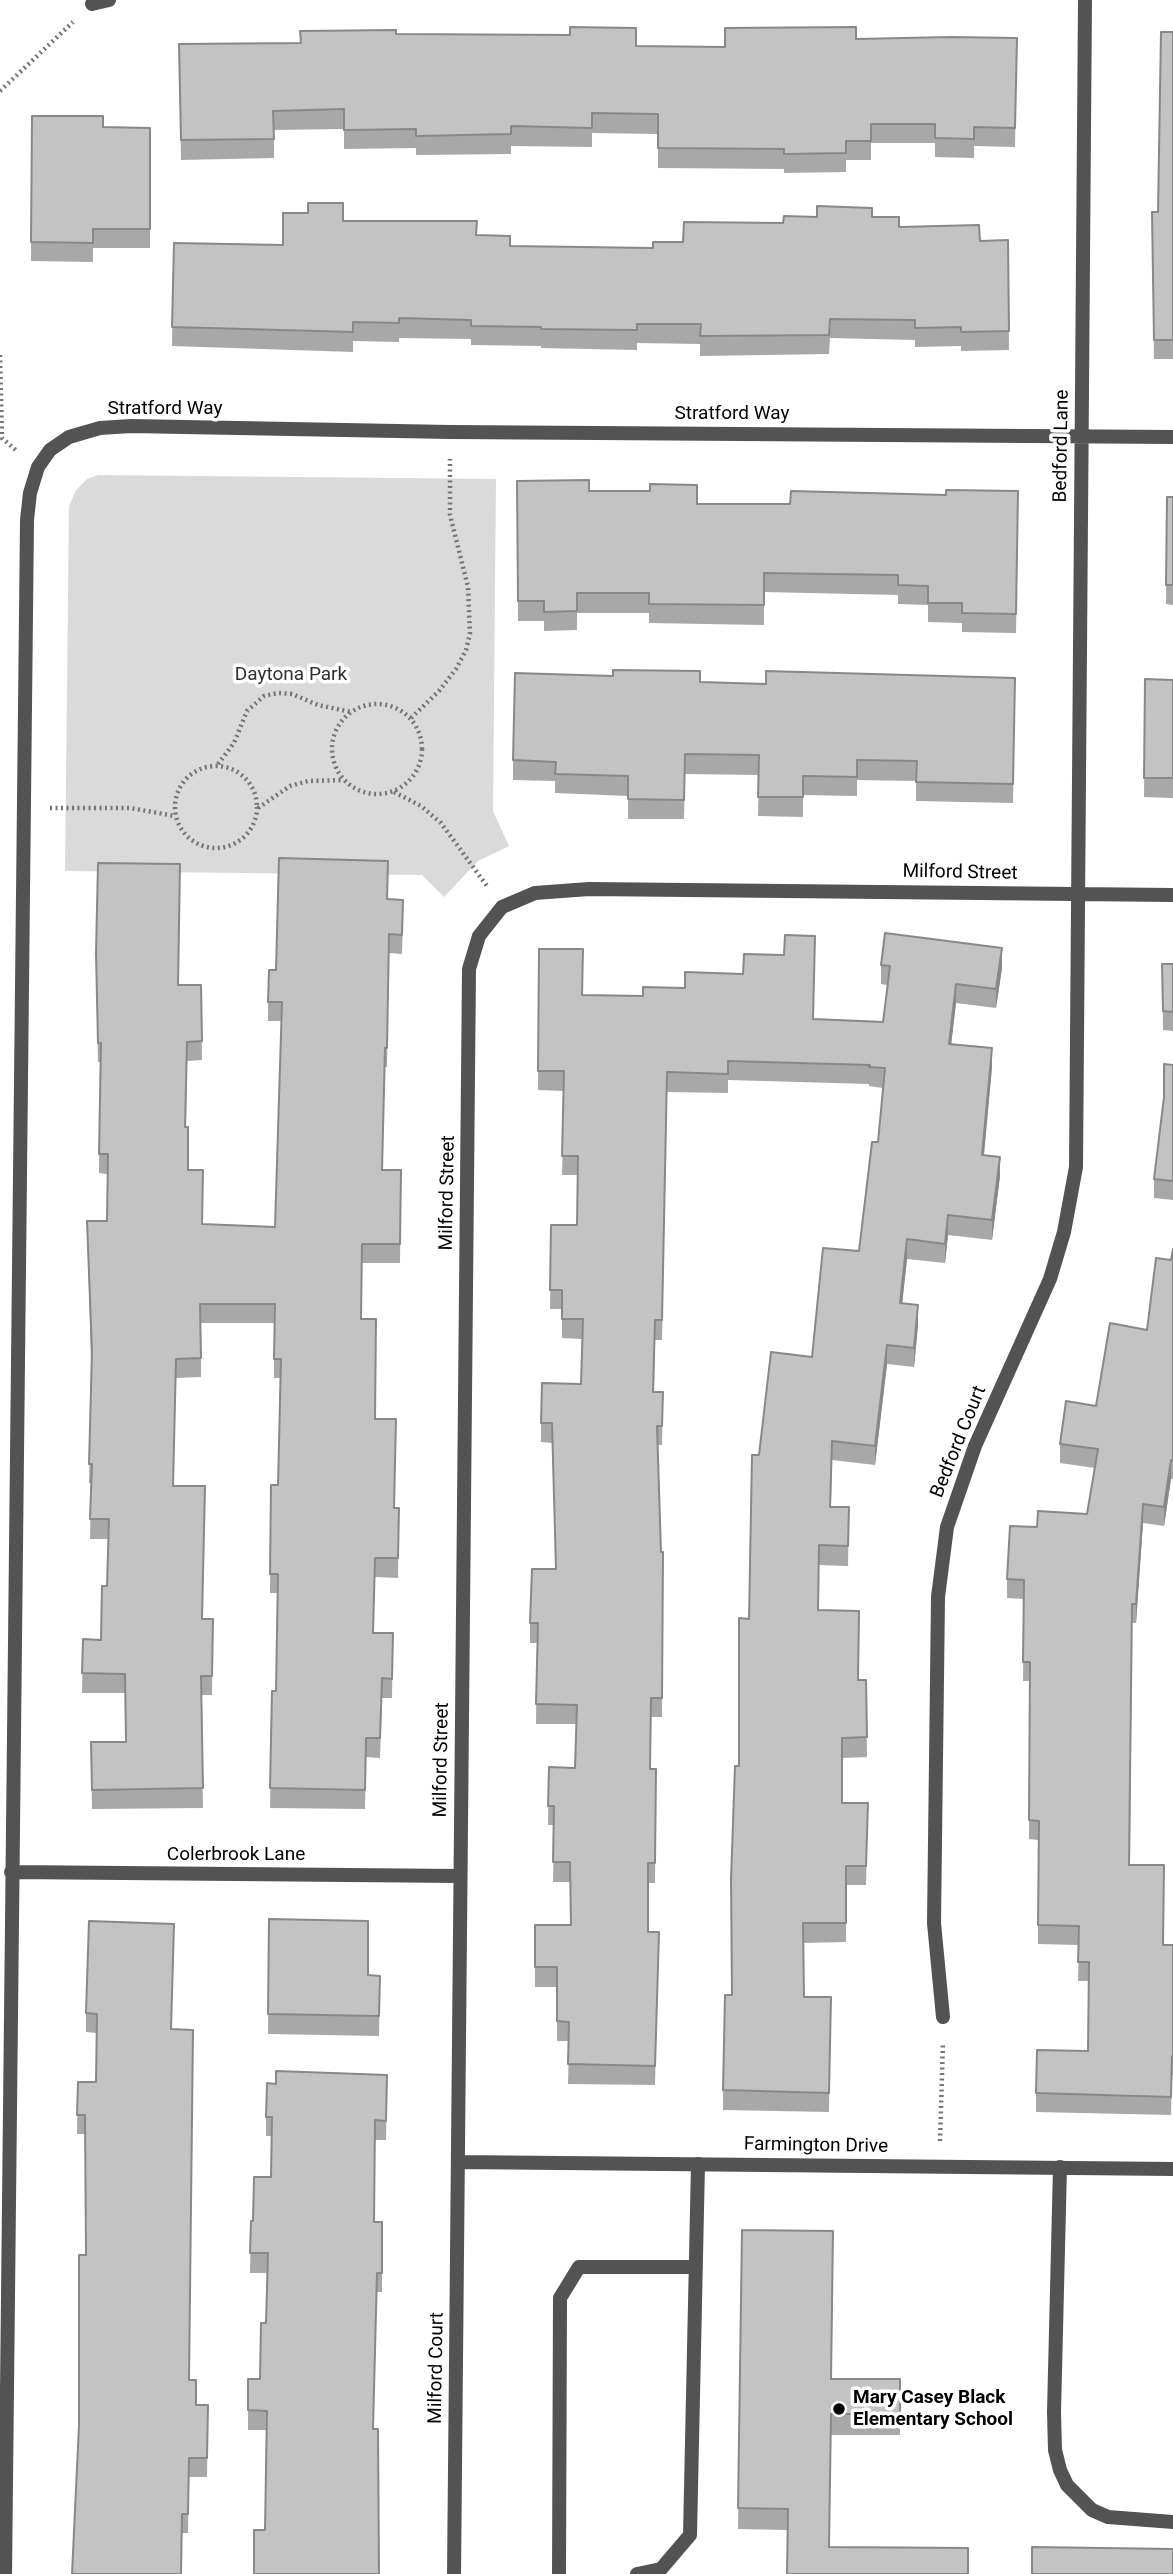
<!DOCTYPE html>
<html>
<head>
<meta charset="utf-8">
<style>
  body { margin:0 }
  canvas { display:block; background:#fff }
</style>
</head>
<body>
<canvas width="1173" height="2574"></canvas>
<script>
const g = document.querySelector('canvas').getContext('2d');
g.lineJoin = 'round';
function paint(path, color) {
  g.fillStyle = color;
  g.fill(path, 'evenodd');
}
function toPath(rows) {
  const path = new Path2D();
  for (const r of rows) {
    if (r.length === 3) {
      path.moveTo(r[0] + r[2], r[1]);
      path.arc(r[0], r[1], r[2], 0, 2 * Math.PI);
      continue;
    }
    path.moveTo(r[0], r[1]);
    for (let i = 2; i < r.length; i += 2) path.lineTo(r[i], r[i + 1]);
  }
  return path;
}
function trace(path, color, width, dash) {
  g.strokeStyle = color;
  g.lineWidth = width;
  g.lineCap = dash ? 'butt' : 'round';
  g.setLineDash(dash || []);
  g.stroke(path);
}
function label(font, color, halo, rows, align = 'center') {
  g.font = font + ' Roboto,sans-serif';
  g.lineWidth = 7;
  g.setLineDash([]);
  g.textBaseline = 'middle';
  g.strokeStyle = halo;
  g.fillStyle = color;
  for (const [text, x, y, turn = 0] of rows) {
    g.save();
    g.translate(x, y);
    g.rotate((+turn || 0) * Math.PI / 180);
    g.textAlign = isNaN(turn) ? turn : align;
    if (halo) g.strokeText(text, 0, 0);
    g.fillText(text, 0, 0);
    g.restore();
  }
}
paint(toPath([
  [98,475,496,479,493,811,509,846,478,861,444,897,422,875,65,871,69,506,76,490,87,479]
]), '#dadada');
trace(toPath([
  [0,91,73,22],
  [0,355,2,438,18,452],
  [377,749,45],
  [411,718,439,691,456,669,466,650,470,634,468,587,450,515,450,459],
  [218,764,234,743,247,711,264,696,278,693,292,694,318,705,351,712],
  [216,807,41],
  [394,792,421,806,441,823,487,886],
  [50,808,130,808,175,816],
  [258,808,290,786,308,781,344,780],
  [940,2141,943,2042]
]), '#757575', 4.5, [2, 3.5]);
trace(toPath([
  [1060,2167,1054,2412,1055,2450,1060,2470,1067,2485,1092,2510,1108,2517,1173,2522],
  [559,2574,560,2298,579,2267,696,2267],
  [637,2574,661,2569,690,2535,698,2164]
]), '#535353', 14);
trace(toPath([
  [92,4,109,0],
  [11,1872,460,1876],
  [943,2017,934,1923,938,1597,947,1527,975,1446,1050,1279,1064,1232,1076,1167,1085,0],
  [458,2162,1173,2169],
  [5,2574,27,520,30,493,38,467,50,450,69,437,100,428,131,426,450,432,1173,437],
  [454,2574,469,969,479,936,502,907,535,893,589,889,1173,895]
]), '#535353', 14);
paint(toPath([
  [1173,32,1173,359,1154,359,1152,212,1158,212],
  [396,34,636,46,725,47,856,39,1017,38,1015,147,974,146,974,158,935,157,935,143,871,143,871,160,846,160,846,172,784,173,784,169,658,168,658,134,592,133,592,147,511,146,511,154,416,155,416,148,344,149,344,129,274,130,274,158,181,160,179,44,300,43],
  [32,116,103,127,150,128,150,248,93,248,93,262,31,261],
  [872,217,899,227,980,241,1008,240,1009,350,961,351,961,346,915,347,915,340,830,338,829,354,700,356,700,344,637,343,637,350,541,348,541,346,471,345,471,339,399,338,399,342,353,341,353,352,172,346,174,243,283,245,343,221,477,235,510,246,653,248,783,223],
  [517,481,589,491,697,504,1018,511,1016,633,962,632,962,623,928,622,928,605,898,604,898,595,764,592,764,625,649,623,649,613,577,613,577,630,544,631,544,621,518,621],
  [1167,497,1173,497,1173,605,1166,604],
  [1015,678,1013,803,916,801,916,781,857,780,857,796,803,795,803,817,758,816,759,775,685,774,684,819,628,819,628,796,555,793,555,781,513,780,513,760,700,682,766,684],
  [1145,679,1173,680,1173,798,1144,797],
  [388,899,403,919,402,954,389,953,387,1067,385,1067,382,1170,401,1170,400,1263,362,1263,361,1319,375,1419,394,1508,399,1508,398,1578,375,1577,373,1633,393,1633,392,1698,382,1698,380,1758,366,1757,365,1809,270,1808,272,1691,276,1691,278,1593,270,1593,271,1485,278,1485,280,1378,274,1378,274,1323,201,1323,201,1377,176,1378,173,1486,203,1619,213,1619,212,1695,201,1695,203,1808,92,1809,91,1742,126,1742,125,1693,82,1693,83,1639,101,1640,107,1586,108,1539,90,1539,91,1483,89,1483,91,1362,87,1221,107,1221,107,1174,99,1173,100,1062,98,1062,96,972,178,985,201,985,202,1060,187,1061,186,1127,188,1170,202,1224,275,1227,282,1021,268,1021,268,1002,276,970],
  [539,949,582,995,814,1019,883,1022,887,985,881,984,881,965,1002,968,996,1008,956,1003,951,1044,992,1067,984,1155,1000,1176,992,1240,948,1235,945,1263,907,1259,902,1304,918,1325,914,1367,887,1364,875,1465,832,1460,831,1507,849,1507,848,1566,819,1565,818,1610,858,1680,866,1680,867,1757,842,1758,842,1803,868,1803,866,1885,846,1885,846,1942,803,1943,804,1997,831,1997,829,2112,723,2110,723,2090,732,1995,739,1766,759,1455,812,1357,859,1251,878,1142,883,1088,869,1086,869,1084,728,1080,728,1093,667,1092,662,1340,655,1340,654,1392,663,1392,662,1445,658,1445,661,1552,663,1552,662,1717,651,1717,650,1769,656,1769,655,1883,648,1883,648,1932,659,1932,655,2085,568,2084,569,2041,557,2041,557,1987,535,1987,535,1925,570,1925,570,1882,553,1882,554,1825,548,1825,549,1767,575,1768,576,1724,536,1724,537,1643,530,1643,530,1623,556,1569,552,1443,541,1442,541,1423,581,1384,582,1339,562,1338,562,1309,550,1309,551,1225,577,1225,577,1175,562,1175,564,1091,538,1090],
  [1162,964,1173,964,1173,1031,1163,1030],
  [1173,1065,1173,1200,1154,1198,1154,1179],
  [1173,1249,1173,1479,1171,1479,1164,1526,1143,1523,1136,1623,1132,1623,1130,1865,1163,1945,1173,1945,1173,2075,1172,2075,1171,2115,1036,2112,1036,2093,1088,2051,1089,1981,1078,1981,1079,1945,1038,1944,1038,1840,1029,1839,1030,1681,1023,1681,1024,1599,1007,1598,1007,1579,1037,1527,1087,1514,1095,1468,1060,1463,1060,1444,1096,1406,1147,1330,1171,1260],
  [269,1919,368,1975,380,1976,379,2036,268,2034],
  [174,1943,171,2029,190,2380,196,2405,208,2405,207,2477,189,2477,188,2533,182,2533,79,2426,86,2255,85,2134,77,2134,78,2082,96,2082,97,2033,86,2032,86,2013],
  [387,2094,386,2140,375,2140,374,2222,382,2222,382,2292,377,2292,265,2530,266,2430,248,2430,248,2379,260,2379,266,2323,267,2273,250,2273,251,2221,253,2221,271,2177,272,2136,266,2136,266,2117],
  [742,2230,832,2379,900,2379,900,2435,831,2435,788,2530,738,2529]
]), '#a8a8a8');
paint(toPath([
  [1002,948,1002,968,996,1008,996,989],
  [956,984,956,1003,949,1063,949,1044],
  [992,1048,992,1067,982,1174,982,1155],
  [1000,1157,1000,1176,992,1240,992,1220],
  [948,1215,948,1235,945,1263,945,1244],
  [907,1239,907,1259,900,1323,900,1303],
  [918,1305,918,1325,914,1367,914,1348],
  [887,1345,887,1364,875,1465,875,1446],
  [1171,1460,1171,1479,1164,1526,1164,1507],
  [1143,1504,1143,1523,1136,1623,1136,1604]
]), '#888');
const building = toPath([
  [570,27,636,28,636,46,725,47,725,28,856,27,856,39,951,37,1017,38,1015,128,974,127,974,139,935,138,935,124,871,124,871,141,846,141,846,153,784,154,784,149,658,148,658,114,592,113,592,128,511,126,511,134,416,136,416,129,344,130,344,109,273,111,274,139,181,140,179,44,301,43,300,31,396,30,396,34,570,35,570,27],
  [1161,32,1173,32,1173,340,1154,340,1152,212,1158,212,1161,32],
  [32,116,103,116,103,127,150,128,150,229,93,229,93,243,31,242,32,116],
  [308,203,343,203,343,221,477,221,476,235,510,236,510,246,653,248,653,242,683,242,684,222,783,223,784,216,817,217,817,206,872,208,872,217,899,217,899,227,979,225,980,241,1008,240,1009,331,961,332,961,327,915,328,915,320,830,319,829,335,700,336,701,324,637,324,637,330,541,329,541,327,471,326,471,320,399,318,399,323,353,322,353,332,172,327,174,243,283,245,283,213,308,213,308,203],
  [589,480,589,491,650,491,650,484,697,485,697,504,790,504,791,491,946,495,946,490,1018,491,1016,614,962,613,962,603,928,603,928,586,898,585,898,575,764,573,764,605,649,604,649,593,577,593,577,611,544,612,544,601,518,601,517,481,589,480],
  [1167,497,1173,497,1173,585,1166,585,1167,497],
  [613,670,700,671,700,682,766,684,766,671,1015,678,1013,784,916,782,917,761,857,760,857,777,803,776,803,797,758,797,759,755,685,754,684,800,628,799,628,776,555,774,556,762,513,760,515,673,613,676,613,670],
  [1145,679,1173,680,1173,778,1144,778,1145,679],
  [279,858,388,861,387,899,403,900,402,935,389,934,387,1048,385,1048,382,1170,401,1170,400,1244,362,1244,361,1319,376,1319,375,1419,396,1419,394,1508,399,1508,398,1558,375,1558,373,1633,393,1633,392,1679,382,1678,380,1738,366,1738,365,1790,270,1788,272,1691,276,1691,278,1574,270,1574,271,1485,278,1485,281,1359,274,1359,275,1304,200,1304,201,1358,176,1359,173,1486,205,1486,202,1619,213,1619,212,1676,201,1676,203,1788,92,1790,91,1742,126,1742,125,1674,82,1673,83,1639,101,1640,102,1586,107,1586,109,1519,90,1519,92,1464,89,1464,92,1352,87,1221,107,1221,108,1154,99,1154,101,1043,98,1043,96,953,98,863,180,864,178,985,201,985,202,1041,187,1042,185,1127,188,1127,188,1170,203,1170,202,1224,275,1227,282,1002,268,1002,269,970,276,970,279,858],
  [885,933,1002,948,996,989,956,984,949,1044,992,1048,982,1155,1000,1157,992,1220,948,1215,945,1244,907,1239,900,1303,918,1305,914,1348,887,1345,875,1446,832,1441,830,1507,849,1507,848,1546,819,1545,818,1610,859,1611,858,1680,866,1680,867,1737,842,1738,842,1803,868,1803,866,1866,846,1866,846,1923,803,1923,804,1997,831,1997,829,2093,723,2090,725,1995,732,1995,731,1880,735,1766,739,1766,739,1618,749,1619,752,1455,759,1455,771,1352,812,1357,823,1248,859,1251,872,1142,878,1142,885,1068,869,1067,870,1065,728,1061,728,1074,667,1072,662,1320,655,1320,653,1392,663,1392,662,1426,657,1426,661,1552,663,1552,662,1698,651,1698,650,1769,656,1769,655,1863,648,1863,648,1932,659,1932,655,2066,568,2064,569,2022,557,2021,557,1967,535,1967,535,1925,571,1925,570,1862,553,1862,554,1806,548,1806,549,1767,575,1768,577,1705,536,1704,538,1623,530,1623,532,1569,556,1569,552,1423,541,1423,542,1383,581,1384,583,1319,562,1319,562,1290,550,1290,551,1225,577,1225,578,1156,562,1156,564,1071,538,1071,539,949,583,949,582,995,643,996,643,987,685,988,685,972,743,974,744,954,784,955,785,935,815,936,813,1019,883,1022,890,966,881,965,885,933],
  [1162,964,1173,964,1173,1012,1163,1011,1162,964],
  [1164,1064,1173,1065,1173,1181,1154,1179,1164,1097,1164,1064],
  [1173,1249,1173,1460,1171,1460,1164,1507,1143,1504,1136,1604,1132,1604,1129,1865,1164,1865,1163,1945,1173,1945,1173,2056,1172,2056,1171,2097,1036,2093,1037,2050,1088,2051,1089,1962,1078,1962,1079,1926,1038,1925,1039,1821,1029,1820,1030,1662,1023,1662,1024,1580,1007,1579,1010,1526,1037,1527,1038,1511,1087,1514,1098,1449,1060,1444,1066,1401,1096,1406,1110,1323,1147,1330,1156,1258,1171,1260,1173,1249],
  [269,1919,368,1921,368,1975,380,1976,379,2016,268,2014,269,1919],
  [89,1921,174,1924,171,2029,193,2030,189,2380,196,2380,196,2405,208,2405,207,2458,189,2458,188,2514,182,2514,181,2574,72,2574,79,2425,79,2255,86,2255,85,2115,77,2115,78,2082,96,2082,97,2014,86,2013,89,1921],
  [276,2071,387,2075,386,2121,375,2120,374,2222,382,2222,382,2273,377,2273,373,2429,378,2429,379,2574,254,2574,254,2530,265,2530,267,2411,248,2410,248,2379,260,2379,261,2323,266,2323,268,2253,250,2253,251,2221,253,2221,254,2177,271,2177,272,2117,266,2117,267,2083,276,2084,276,2071],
  [742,2230,833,2231,831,2379,900,2379,900,2414,831,2414,829,2547,968,2548,968,2574,787,2574,788,2509,738,2508,742,2230],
  [1032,2547,1173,2549,1173,2574,1032,2574,1032,2547]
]);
paint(building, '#c3c3c3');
trace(building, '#888', 2);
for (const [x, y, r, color] of [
  [839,2409,7,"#000"]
]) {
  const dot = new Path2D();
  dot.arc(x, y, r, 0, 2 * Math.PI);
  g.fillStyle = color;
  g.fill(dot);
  trace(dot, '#fff', 2.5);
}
label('19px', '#000', '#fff', [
  ["Stratford Way",165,409],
  ["Stratford Way",732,414],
  ["Bedford Lane",1062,446,-89],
  ["Milford Street",960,873,1],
  ["Milford Street",448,1193,-89],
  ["Bedford Court",959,1442,-68],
  ["Milford Street",442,1760,-89],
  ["Colerbrook Lane",236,1855],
  ["Farmington Drive",816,2146,1],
  ["Milford Court",437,2368,-89]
]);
label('19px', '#313131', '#fff', [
  ["Daytona Park",291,675]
]);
label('bold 19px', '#000', '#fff', [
  ["Mary Casey Black",853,2398],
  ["Elementary School",853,2420]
], 'left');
</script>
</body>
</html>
